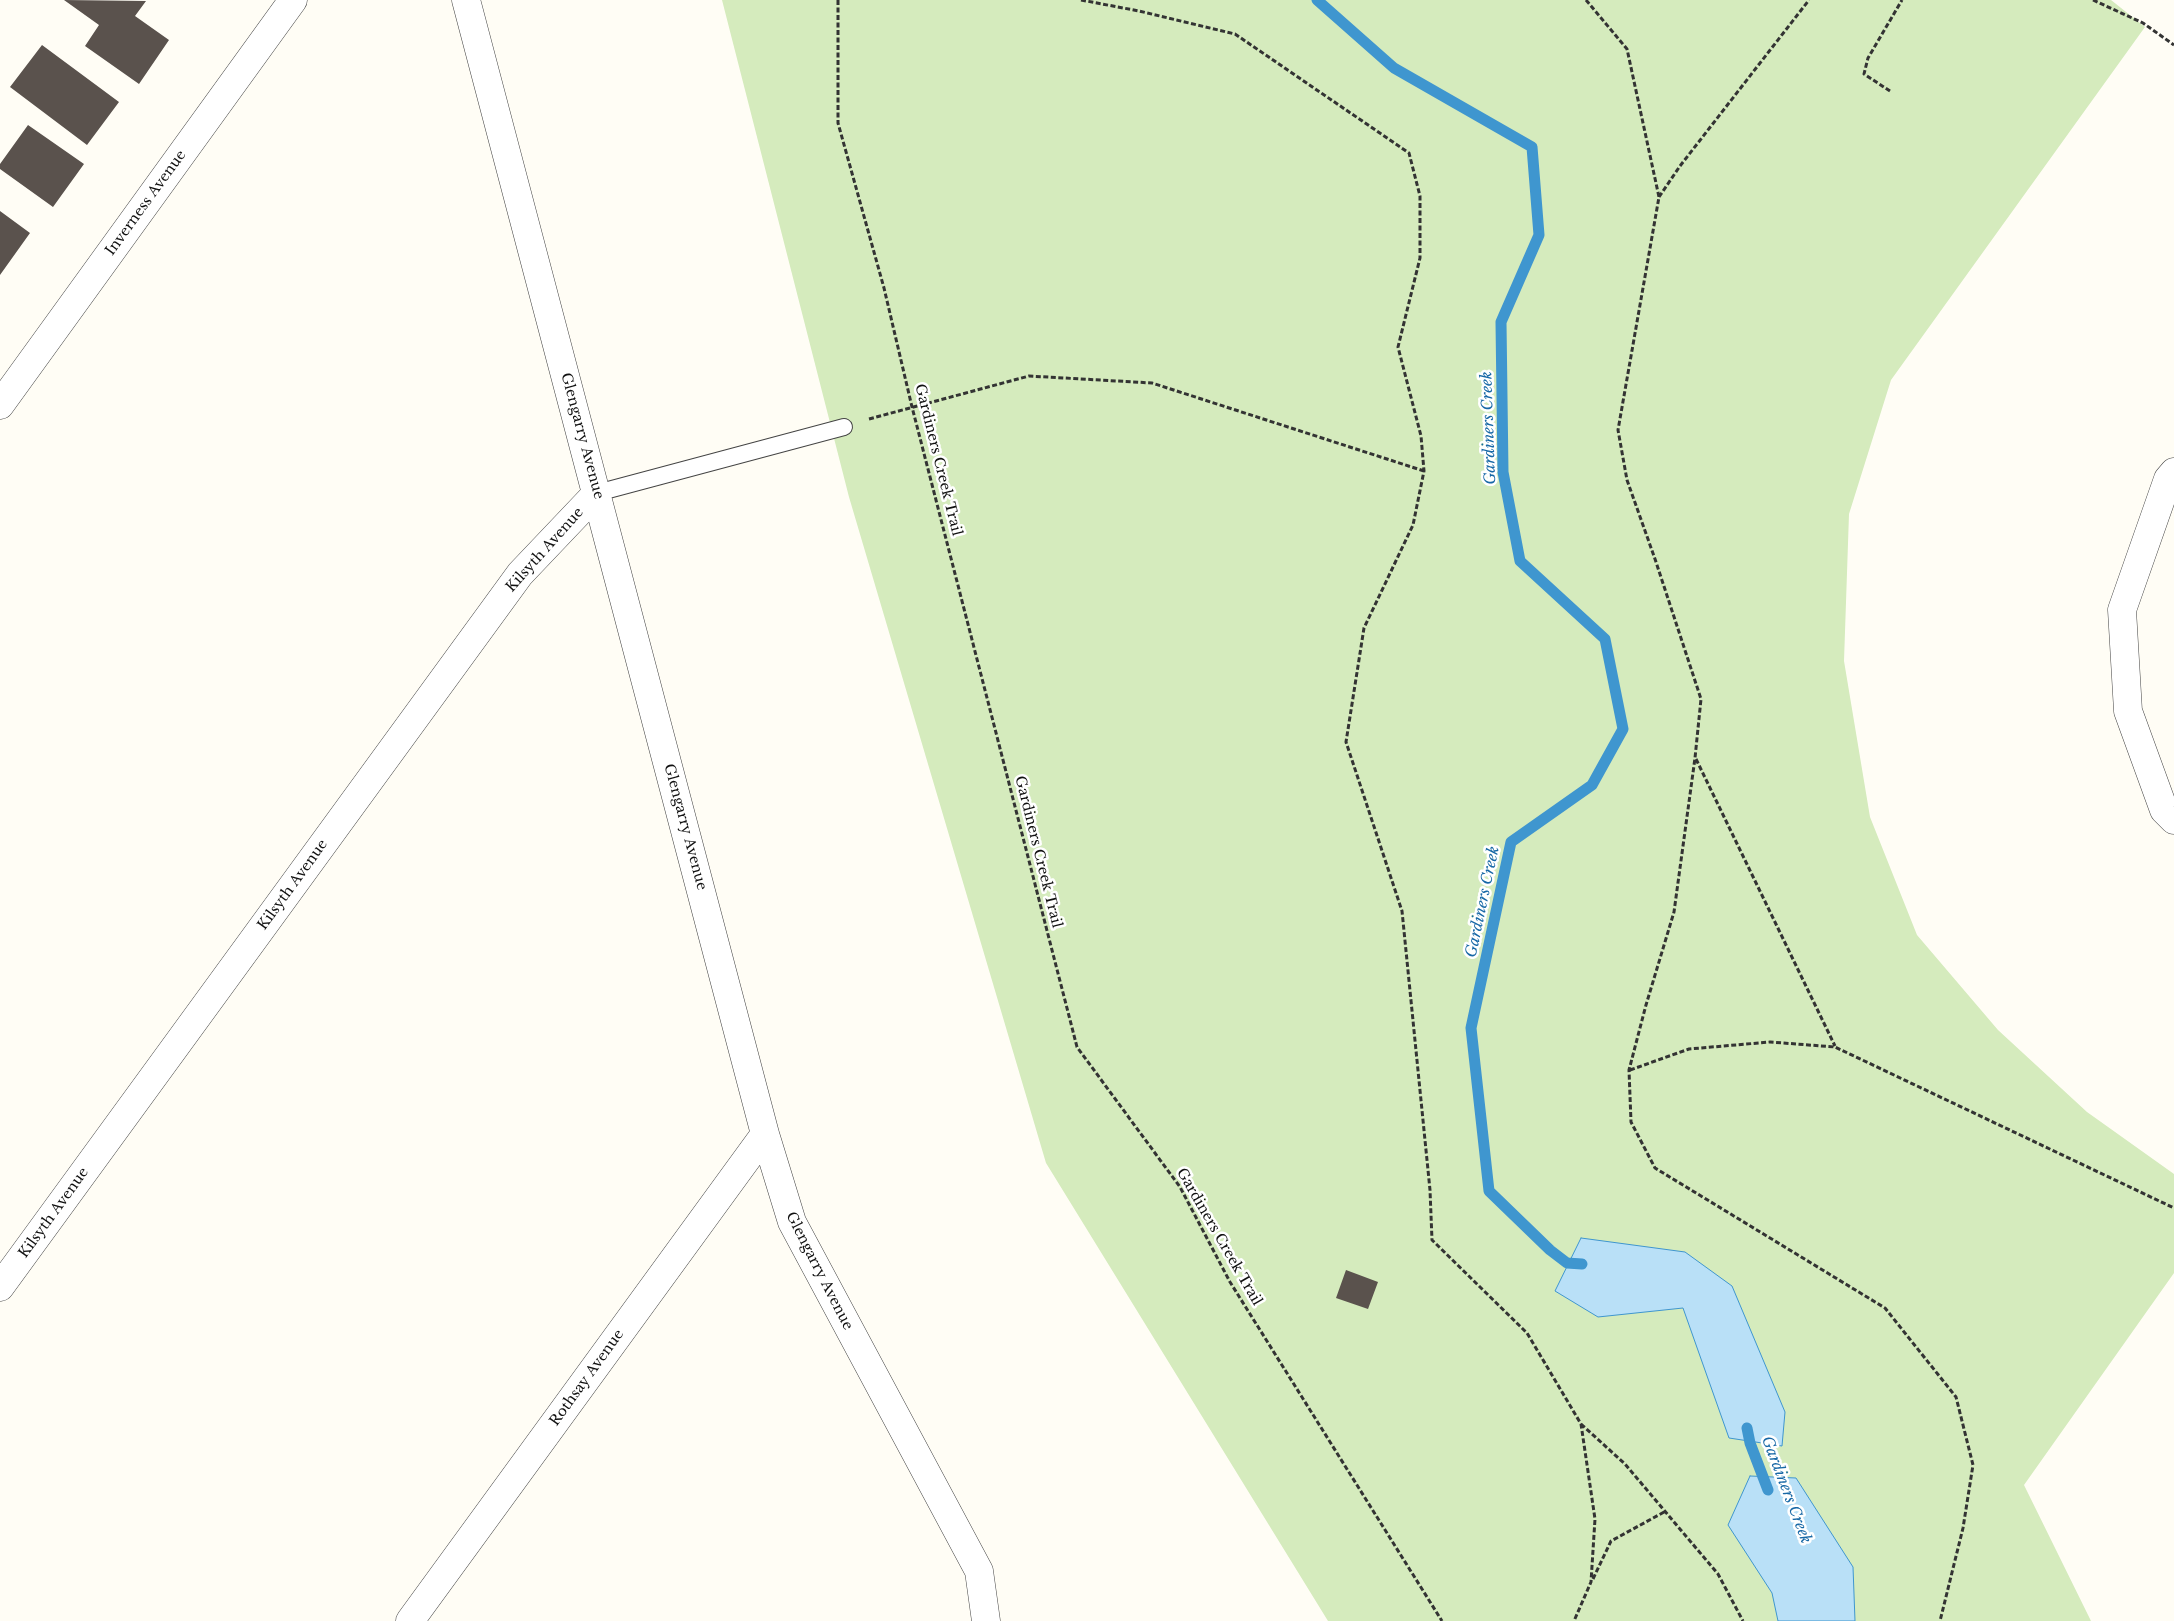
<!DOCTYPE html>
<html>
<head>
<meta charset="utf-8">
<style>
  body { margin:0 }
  canvas { display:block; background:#fffdf5 }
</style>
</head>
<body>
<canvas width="2174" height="1621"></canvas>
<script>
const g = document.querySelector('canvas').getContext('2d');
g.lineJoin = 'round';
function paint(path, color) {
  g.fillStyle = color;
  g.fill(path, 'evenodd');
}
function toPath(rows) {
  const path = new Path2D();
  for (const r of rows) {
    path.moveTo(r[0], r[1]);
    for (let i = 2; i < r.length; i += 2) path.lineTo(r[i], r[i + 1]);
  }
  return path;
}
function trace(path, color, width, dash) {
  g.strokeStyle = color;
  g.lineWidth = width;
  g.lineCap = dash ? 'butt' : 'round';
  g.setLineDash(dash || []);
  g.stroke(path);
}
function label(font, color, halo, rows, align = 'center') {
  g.font = font + ' "Libre Baskerville",serif';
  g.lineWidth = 5;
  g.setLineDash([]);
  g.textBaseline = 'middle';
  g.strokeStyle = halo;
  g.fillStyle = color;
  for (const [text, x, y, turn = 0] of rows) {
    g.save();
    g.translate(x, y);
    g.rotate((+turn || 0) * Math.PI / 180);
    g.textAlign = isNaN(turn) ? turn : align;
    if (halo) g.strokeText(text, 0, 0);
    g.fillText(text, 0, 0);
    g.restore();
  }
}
paint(toPath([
  [722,0,2111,0,2145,27,1891,380,1849,514,1844,661,1870,817,1917,935,1998,1030,2087,1112,2174,1174,2174,1273,2024,1485,2091,1621,1328,1621,1046,1163,849,497]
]), '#d5ebbd');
const water = toPath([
  [1581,1238,1685,1252,1732,1286,1785,1412,1782,1446,1729,1438,1683,1308,1598,1317,1555,1291,1581,1238],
  [1750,1476,1796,1478,1853,1567,1855,1621,1778,1621,1772,1593,1728,1525,1750,1476]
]);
paint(water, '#b9e0f7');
trace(water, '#3f96cf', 1);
trace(toPath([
  [1317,0,1394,68,1532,147,1539,235,1501,322,1503,472,1520,561,1605,639,1623,729,1592,785,1511,842,1471,1028,1489,1191,1550,1250,1567,1263,1582,1264],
  [1747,1428,1750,1443,1768,1490]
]), '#3f96cf', 11);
paint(toPath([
  [64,0,146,1,135,16,169,40,139,84,85,46,99,25],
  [42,45,119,102,87,145,10,87],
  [28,125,84,164,53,207,0,169,0,164],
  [0,211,30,233,0,275],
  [1346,1270,1378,1282,1368,1309,1336,1298]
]), '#5a524d');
const service = toPath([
  [597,493,844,427]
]);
const minor = toPath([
  [466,0,765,1134,792,1222,979,1571,986,1621],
  [0,405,293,0],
  [2174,472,2168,479,2122,610,2128,711,2164,810,2174,820],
  [0,1287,520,574,597,493],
  [410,1621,765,1134]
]);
trace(service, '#444', 18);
trace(minor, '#444', 29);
trace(toPath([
  [838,0,838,123,884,288,912,407,1077,1047,1180,1187,1230,1282,1442,1621],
  [1081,0,1139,11,1235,34,1409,153,1420,196,1420,258,1398,347,1421,436,1424,471,1413,525,1364,628,1346,742,1402,911,1430,1190,1432,1240,1527,1333,1581,1424,1595,1519,1591,1582,1574,1621],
  [1586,0,1627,49,1659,197,1618,430,1627,480,1655,559,1701,699,1695,758,1674,912,1646,1005,1629,1070,1631,1122,1655,1168,1885,1308,1956,1397,1973,1465,1963,1528,1940,1621],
  [2093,0,2143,23,2174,45],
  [1890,91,1864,74,1868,58,1902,0],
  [1659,197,1680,166,1809,0],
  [869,419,1029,376,1152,383,1424,471],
  [1696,759,1835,1046],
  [1630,1070,1689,1049,1770,1042,1835,1047,2174,1208],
  [1581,1424,1625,1464,1718,1574,1743,1621],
  [1593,1579,1611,1541,1666,1511]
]), '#333', 3, [5, 2.5]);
trace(service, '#fff', 16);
trace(minor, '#fff', 28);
label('14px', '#111', '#fff', [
  ["Inverness Avenue",146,203,-54],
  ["Glengarry Avenue",582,436,75],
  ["Gardiners Creek Trail",938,460,76],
  ["Kilsyth Avenue",545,550,-48],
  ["Glengarry Avenue",685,827,75],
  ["Gardiners Creek Trail",1038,852,76],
  ["Kilsyth Avenue",293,885,-54],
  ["Kilsyth Avenue",54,1213,-54],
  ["Gardiners Creek Trail",1219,1237,60],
  ["Glengarry Avenue",819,1271,63],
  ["Rothsay Avenue",587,1378,-54]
]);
label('italic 15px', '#1768a6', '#fff', [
  ["Gardiners Creek",1489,428,-92],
  ["Gardiners Creek",1483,902,-78],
  ["Gardiners Creek",1786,1490,69]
]);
</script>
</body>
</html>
